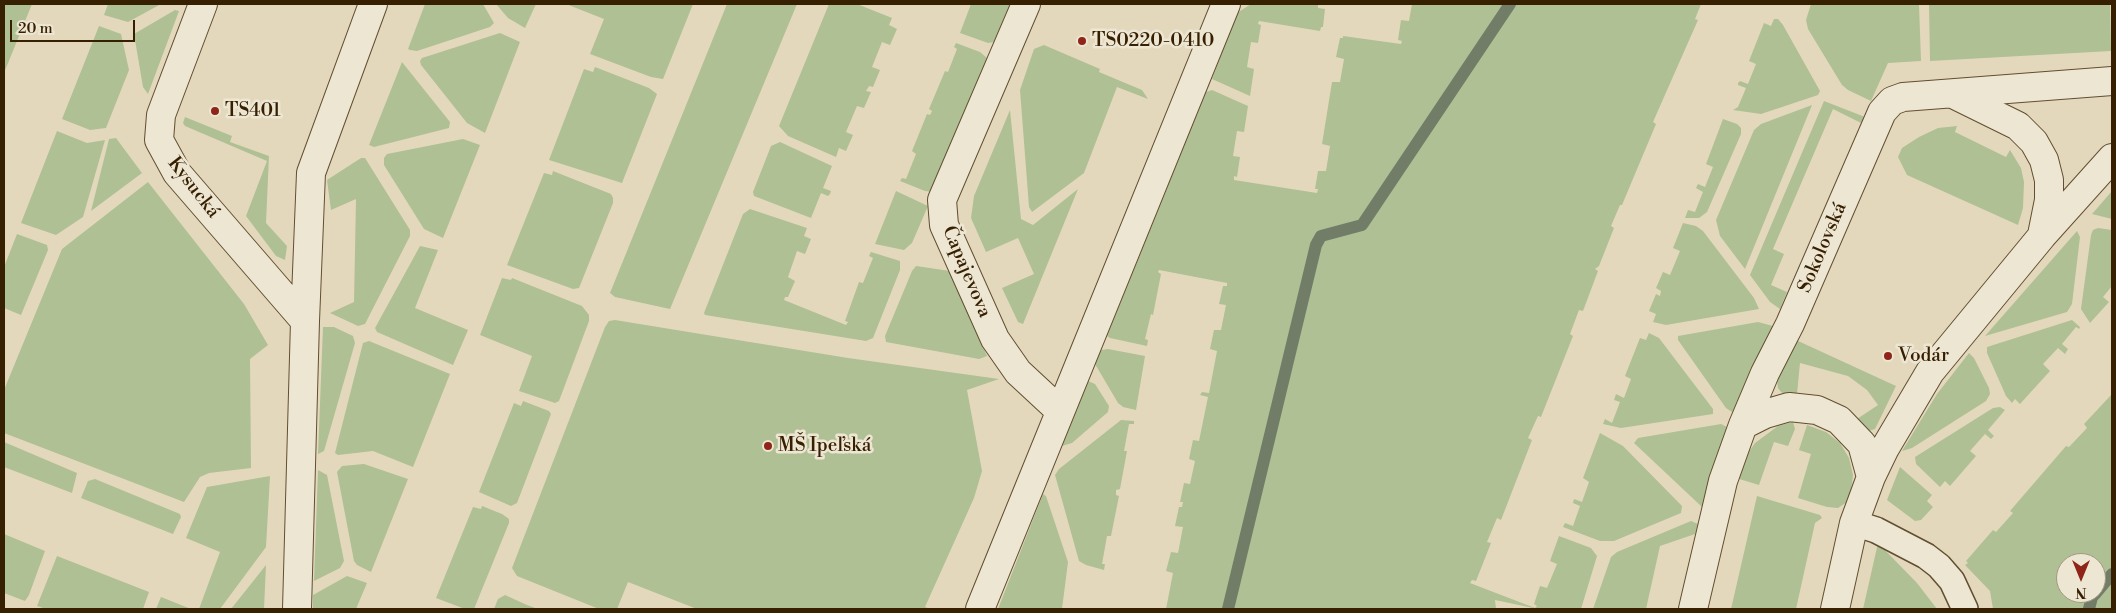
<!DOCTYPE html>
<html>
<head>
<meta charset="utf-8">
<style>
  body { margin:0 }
  #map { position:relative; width:2116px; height:613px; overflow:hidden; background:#e4d8bc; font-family:"Libre Bodoni",serif }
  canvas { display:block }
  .frame { position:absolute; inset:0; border:5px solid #372002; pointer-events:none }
  .north { position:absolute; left:2056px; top:553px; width:50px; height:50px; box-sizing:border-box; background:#ede6d3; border:1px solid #a4977f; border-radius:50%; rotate:180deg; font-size:14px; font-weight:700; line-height:20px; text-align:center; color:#372002 }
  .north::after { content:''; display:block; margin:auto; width:18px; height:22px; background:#8f2418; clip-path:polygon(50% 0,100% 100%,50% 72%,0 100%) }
  .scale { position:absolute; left:10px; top:20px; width:125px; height:22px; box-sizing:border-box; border:2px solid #372002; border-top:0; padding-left:6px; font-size:15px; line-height:18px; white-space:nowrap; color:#372002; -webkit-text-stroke:4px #ede6d3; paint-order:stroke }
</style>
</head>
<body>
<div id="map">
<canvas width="2116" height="613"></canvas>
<div class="frame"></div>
<div class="north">N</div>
<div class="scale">20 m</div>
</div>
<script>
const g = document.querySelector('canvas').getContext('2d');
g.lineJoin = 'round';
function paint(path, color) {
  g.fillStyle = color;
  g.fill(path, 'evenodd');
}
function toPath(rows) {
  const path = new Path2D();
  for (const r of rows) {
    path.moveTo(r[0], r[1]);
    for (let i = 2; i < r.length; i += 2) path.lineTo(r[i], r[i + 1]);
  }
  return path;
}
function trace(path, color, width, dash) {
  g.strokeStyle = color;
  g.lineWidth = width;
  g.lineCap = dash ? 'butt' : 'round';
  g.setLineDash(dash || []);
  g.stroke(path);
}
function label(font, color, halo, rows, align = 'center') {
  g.font = font + ' "Libre Bodoni",serif';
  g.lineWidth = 5;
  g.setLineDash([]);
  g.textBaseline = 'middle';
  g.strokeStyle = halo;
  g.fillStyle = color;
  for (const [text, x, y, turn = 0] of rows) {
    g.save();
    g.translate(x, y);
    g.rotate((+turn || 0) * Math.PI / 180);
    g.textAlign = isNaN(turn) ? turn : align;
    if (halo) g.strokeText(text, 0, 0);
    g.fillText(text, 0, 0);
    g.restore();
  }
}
paint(toPath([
  [4,4,32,4,4,73],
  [108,4,161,4,128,22,104,15],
  [425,4,483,4,494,23,490,27,417,51,410,50,408,49],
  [496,4,536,4,525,28,508,18],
  [566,4,693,4,663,79,651,77,590,54,604,19],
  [727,4,797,4,670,309,615,297,610,293],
  [829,4,857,4,892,18,889,25,897,29,890,45,882,42,872,67,880,70,873,87,869,86,868,88,866,91,871,92,864,108,857,106,846,132,853,135,846,151,839,148,836,157,788,136,779,126],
  [971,4,1010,4,994,42,988,43,960,33],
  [1251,4,1318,4,1318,8,1325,9,1323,27,1321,27,1320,31,1259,21,1258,24,1261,25,1258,43,1251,42,1247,67,1254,69,1250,96,1212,79,1237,13],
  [1412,4,1701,4,1695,19,1698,20,1653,122,1656,124,1622,205,1620,205,1611,226,1614,228,1599,266,1595,269,1598,271,1583,311,1579,310,1570,334,1573,336,1558,374,1541,417,1538,416,1528,438,1532,440,1501,520,1497,518,1487,542,1491,543,1476,581,1472,580,1470,583,1535,608,1537,606,1534,604,1540,586,1547,588,1557,564,1550,561,1559,536,1591,548,1597,556,1581,609,1538,609,1495,600,1496,609,1166,609,1173,573,1166,571,1171,552,1178,553,1183,527,1175,526,1179,507,1182,507,1183,502,1180,502,1184,483,1190,484,1195,461,1189,459,1193,440,1199,441,1208,397,1200,395,1202,392,1209,393,1217,351,1210,349,1214,330,1221,330,1226,305,1219,304,1223,286,1227,286,1227,283,1159,270,1158,272,1161,274,1153,315,1151,314,1145,339,1148,340,1147,346,1110,338,1107,336,1206,92,1212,90,1248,106,1244,132,1237,131,1233,156,1240,157,1237,177,1234,176,1234,180,1317,193,1318,189,1315,189,1318,171,1326,171,1330,146,1322,144,1332,82,1340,82,1344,59,1336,57,1340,38,1343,38,1343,36,1401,44,1402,41,1398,40,1401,20,1409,21],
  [1811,4,1919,4,1921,61,1888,63,1871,101,1848,90,1842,85,1808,29,1806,20],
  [1929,4,2110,4,2111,51,1930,61],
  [175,10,179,11,148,94,143,87,134,34],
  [1774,19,1778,19,1783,25,1820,91,1818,95,1761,114,1733,110,1738,107,1746,88,1738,85,1738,83,1740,81,1748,84,1756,64,1749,61,1764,23,1771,26],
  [99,26,121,34,129,70,106,128,90,130,62,119],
  [500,33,520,42,485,133,467,123,421,65,420,61,422,58],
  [956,43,980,52,987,58,933,192,925,191,900,181,902,178,906,179,916,154,912,151,927,114,930,115,932,111,929,109,945,71,948,72,957,49,954,47],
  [1044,45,1100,69,1099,72,1142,90,1148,99,1117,87,1084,173,1032,212,1029,207,1020,90,1034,49],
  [402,62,450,122,449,128,374,147,369,145],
  [595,67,649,88,657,94,622,183,549,160,584,69,593,72],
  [1824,101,1865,117,1863,124,1833,109,1773,249,1784,254,1771,285,1787,292,1780,309,1770,302,1750,275],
  [1812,105,1745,269,1720,236,1716,220,1754,130,1761,124],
  [1010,110,1021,219,1033,225,1078,189,1023,324,1018,322,1002,288,1034,274,1018,238,986,252,971,218,974,196],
  [185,117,232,136,230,142,269,156,266,223,287,246,285,260,276,256,246,216,267,161,185,126,183,123],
  [1723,119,1737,124,1741,128,1741,134,1707,212,1699,218,1685,218,1688,210,1695,212,1703,192,1696,188,1698,184,1705,187,1713,167,1706,164],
  [1957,126,1955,132,2006,157,2010,150,2021,168,2024,182,2023,208,2018,225,1907,175,1898,157,1902,148,1919,137,1938,128],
  [57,131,87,143,105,140,83,217,56,235,21,223],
  [116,138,142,173,91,211,109,139],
  [463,139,480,145,443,238,424,229,384,165,384,158,387,154],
  [780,142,832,166,823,188,831,191,830,194,828,196,821,193,811,218,754,196,753,192,771,146],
  [361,158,365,158,410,230,410,236,365,324,358,326,330,313,354,302,356,199,331,210,327,180],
  [553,171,611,194,613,198,613,203,579,288,573,289,507,265,544,173,552,175],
  [148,182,244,304,268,345,250,359,251,468,209,473,200,477,184,502,4,433,4,390,62,249],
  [896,191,928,206,912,243,904,250,875,244],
  [2112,191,2112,219,2092,214],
  [750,209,807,228,804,236,811,239,805,254,797,251,788,277,795,281,788,297,785,297,784,300,846,325,848,322,845,321,859,282,863,283,873,258,869,256,871,252,900,261,900,270,873,338,866,341,705,315,704,313,743,214],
  [1683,223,1696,226,1703,231,1754,298,1759,309,1666,325,1653,322,1656,314,1649,311,1656,294,1660,296,1661,291,1656,288,1663,272,1670,275,1680,251,1673,248],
  [2098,228,2112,230,2112,286,2103,297,2109,302,2090,323,2081,309,2091,235,2093,230],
  [2077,231,2080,237,2072,304,2067,312,1985,336],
  [17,234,47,245,48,250,21,315,4,308,4,267],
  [420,246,438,250,415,308,468,330,453,365,377,332,375,328],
  [916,266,950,271,987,356,979,359,886,342,885,336,912,271],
  [502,278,511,280,512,278,582,306,589,315,589,321,559,401,555,403,519,391,532,356,480,335],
  [615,320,848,358,999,379,967,390,982,471,974,498,925,607,930,609,697,609,628,582,617,609,599,609,517,576,512,568,605,327,609,321],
  [2072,320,2080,327,2079,329,2076,327,2062,344,2068,349,2065,354,2058,348,2043,364,2050,371,2020,404,2015,399,2012,403,2006,396,1987,353,1987,347],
  [1758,322,1773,326,1736,412,1732,412,1726,408,1678,340,1678,336],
  [323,327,334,327,353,336,355,343,324,451,318,454],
  [1649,333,1659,338,1713,409,1713,414,1621,428,1603,424,1605,419,1612,423,1620,402,1614,400,1616,394,1624,398,1631,379,1625,376,1640,338,1646,340],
  [1796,340,1896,386,1875,429,1866,432,1857,419,1878,405,1867,390,1848,376,1800,363,1797,394,1784,394,1781,392,1778,388,1776,375],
  [369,341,450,374,413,467,373,451,338,455,335,453,363,343],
  [1108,349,1145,356,1136,410,1123,407,1118,403,1095,364,1101,350],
  [1969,353,1974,358,1989,388,1990,394,1986,401,1912,448,1902,451,1937,394],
  [1088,381,1095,384,1109,406,1108,412,1072,443,1062,446],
  [2112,394,2112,609,1993,609,1990,591,1965,565,1968,563,1966,561,1993,530,1996,532,2013,513,2010,511,2066,446,2069,447,2087,428,2084,424],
  [2066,563,2096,563,2096,593,2066,593],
  [523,401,549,411,551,414,517,503,511,506,479,492,514,403,521,406],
  [2000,407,2005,410,1988,430,1994,436,1991,439,1985,434,1970,451,1976,456,1950,486,1945,481,1940,487,1916,464,1915,457,1993,408],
  [1121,420,1134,421,1134,424,1129,424,1124,451,1127,451,1120,489,1116,490,1116,495,1119,496,1111,536,1107,536,1102,564,1105,564,1104,570,1086,565,1079,561,1055,475,1059,469],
  [1793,422,1795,429,1788,446,1774,442,1759,485,1736,478,1741,463,1755,443,1778,426],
  [1721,424,1729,428,1702,507,1634,443,1638,438],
  [1807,425,1826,432,1840,443,1849,458,1853,475,1850,500,1838,508,1827,507,1798,498,1811,454,1799,450],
  [1600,433,1623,446,1682,506,1681,513,1614,541,1600,541,1563,527,1565,523,1573,526,1580,506,1573,503,1574,499,1582,502,1589,482,1583,478],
  [4,442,77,473,72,493,4,467],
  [364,464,408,479,371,572,357,565,354,561,337,472,342,466],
  [1900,467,1932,495,1927,501,1933,507,1921,520,1915,521,1887,500],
  [318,470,327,475,344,561,340,568,314,581],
  [270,476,266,547,220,609,199,609,220,552,186,538,207,487],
  [95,479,180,514,181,517,173,534,81,498,88,481],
  [1043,494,1046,496,1068,562,1062,609,998,609],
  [1757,496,1820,515,1822,518,1815,523,1796,609,1731,609],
  [482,506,502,514,509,519,509,523,474,609,465,609,436,598,473,507,481,509],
  [1691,521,1698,524,1695,534,1660,546,1646,609,1593,609,1611,557,1617,552],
  [4,534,45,551,29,595,25,601,4,593],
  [1878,543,1917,583,1937,609,1863,609],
  [57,556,149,592,143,609,46,609,37,606],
  [266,565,264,609,231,609],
  [347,576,367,583,356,609,313,609,313,595],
  [505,595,527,605,538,609,494,609,498,599],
  [161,597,191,609,156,609]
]), '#afc094');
trace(toPath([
  [2096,593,2112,574],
  [1228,609,1316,245,1321,236,1362,225,1510,4],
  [2089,609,2092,597,2096,593]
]), '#717d67', 12);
const service = toPath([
  [1854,523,1876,530,1926,556,1939,566,1952,581,1965,609]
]);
const minor = toPath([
  [203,4,161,115,159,140,177,173,305,321,311,173,373,4],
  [1026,4,942,200,944,225,995,339,1018,372,1060,411],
  [1953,94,2018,126,2034,142,2044,160,2049,180,2049,200,2042,235],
  [1743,425,1765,414,1789,407,1817,410,1839,420,1862,444,1871,477],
  [297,609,305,321],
  [980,609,1226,4],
  [1693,609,1723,481,1743,425,1765,373,1790,324,1882,112,1892,101,1903,97,2112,81],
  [1835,609,1854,523,1871,477,1885,448,1930,372,2042,236,2112,158]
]);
trace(service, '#624e30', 28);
trace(minor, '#624e30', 30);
trace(service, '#ede6d3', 25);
trace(minor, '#ede6d3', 28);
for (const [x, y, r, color] of [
  [1082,41,5,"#8f2418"],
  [215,111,5,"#8f2418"],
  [1888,356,5,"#8f2418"],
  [768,446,5,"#8f2418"]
]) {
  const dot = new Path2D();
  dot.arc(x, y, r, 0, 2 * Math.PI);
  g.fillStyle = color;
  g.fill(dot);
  trace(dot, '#ede6d3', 2);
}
label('19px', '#372002', '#ede6d3', [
  ["TS0220-0410",1092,41],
  ["TS401",225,111],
  ["Vodár",1898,356],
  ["MŠ Ipeľská",778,446]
], 'left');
label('19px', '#372002', '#ede6d3', [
  ["Kysucká",193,188,52],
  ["Sokolovská",1823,248,-67],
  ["Čapajevova",966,272,67]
]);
</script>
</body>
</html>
